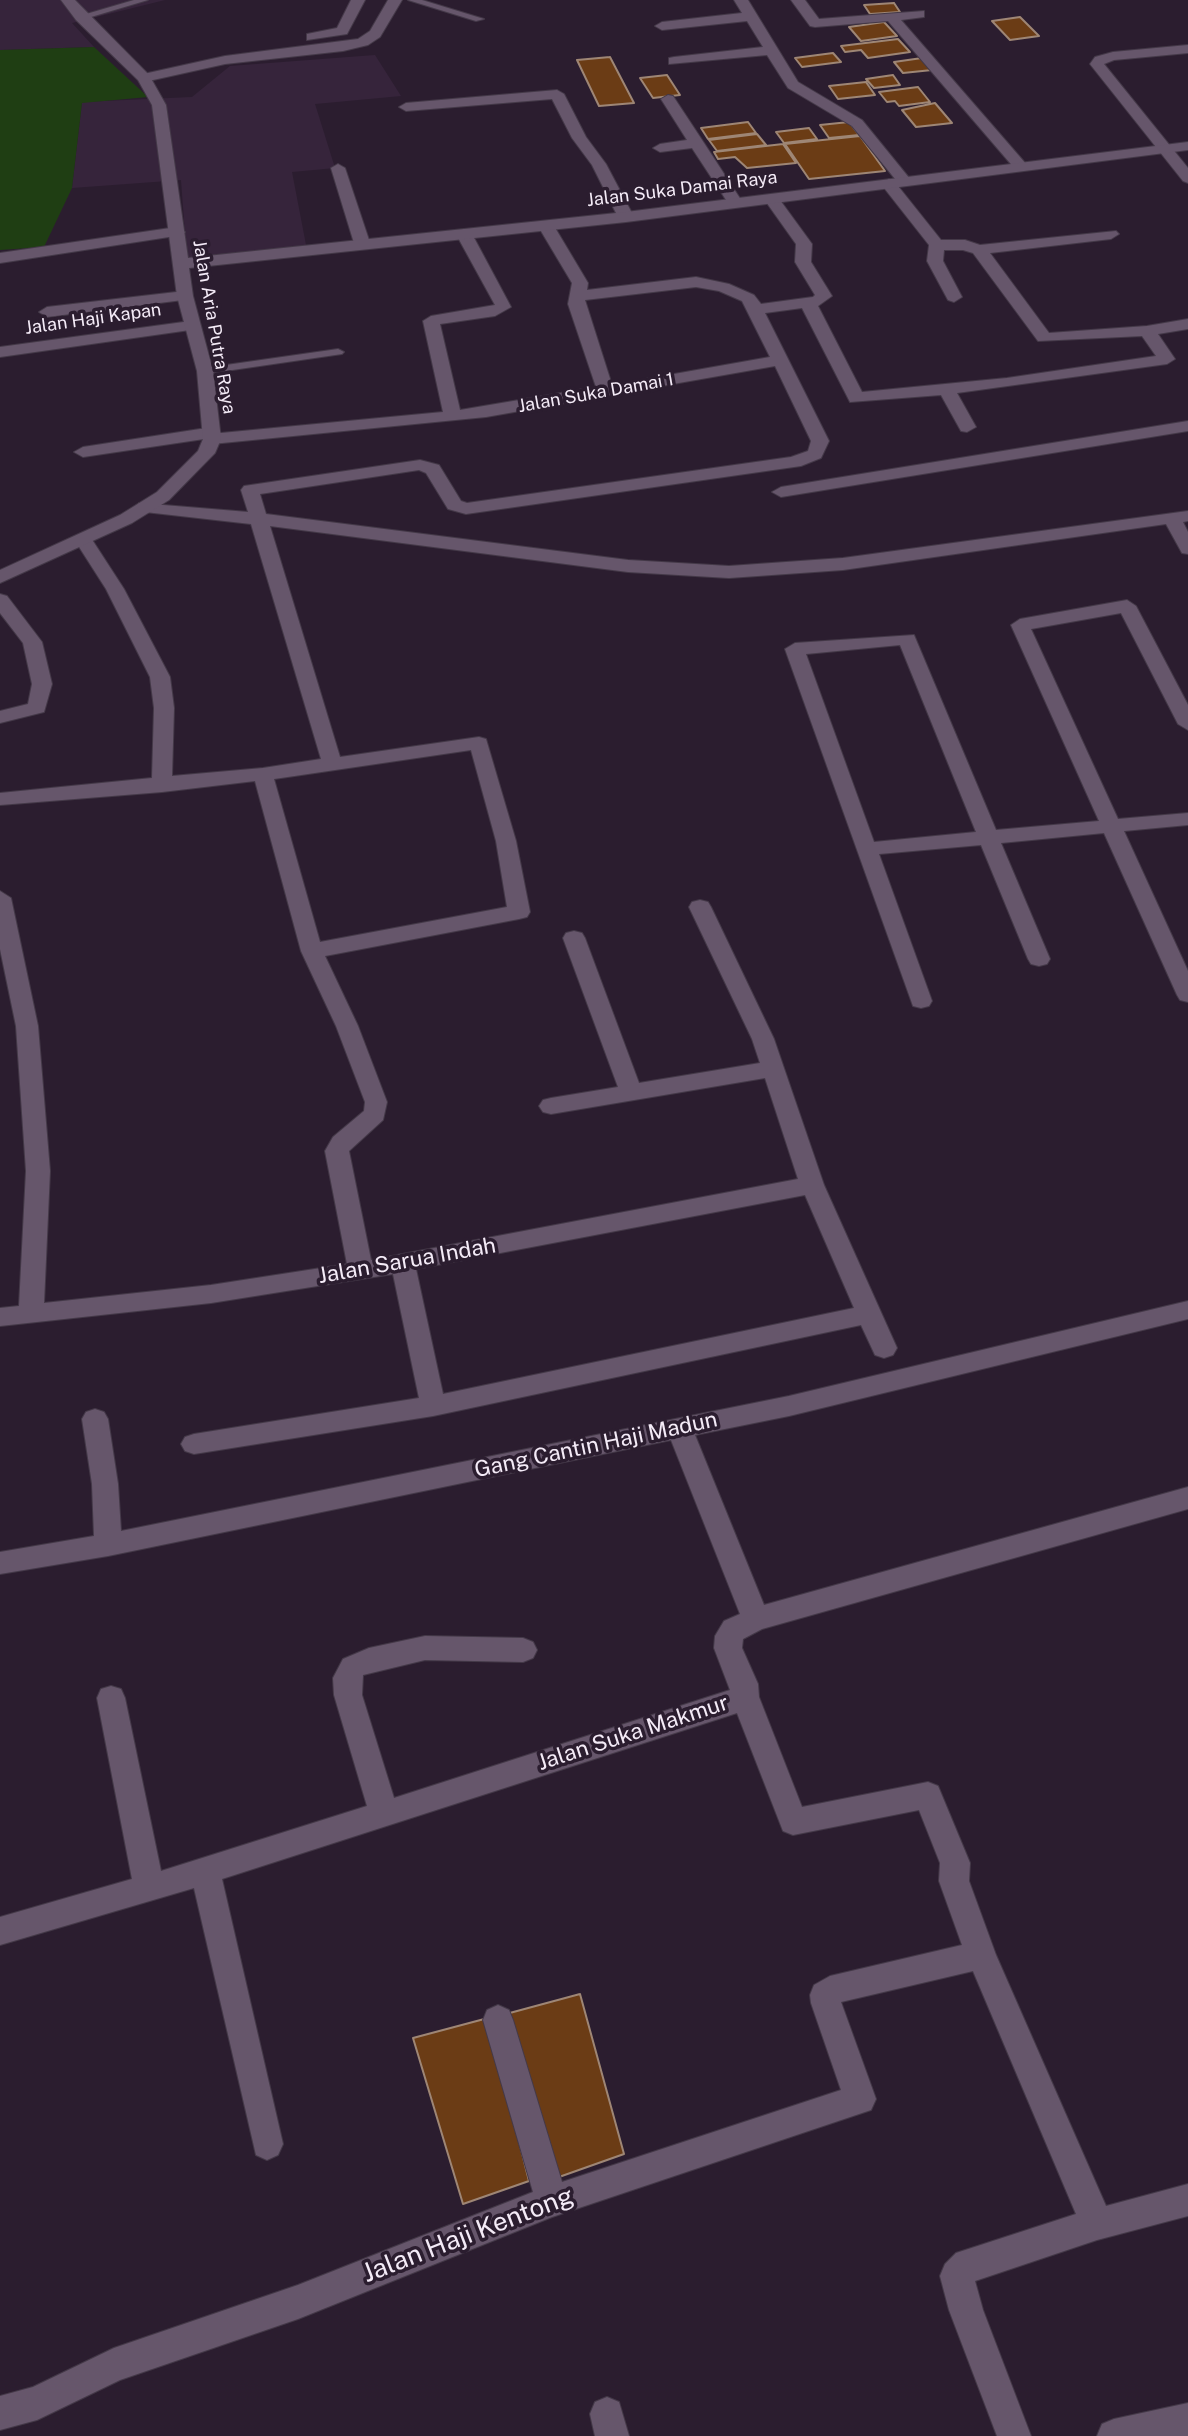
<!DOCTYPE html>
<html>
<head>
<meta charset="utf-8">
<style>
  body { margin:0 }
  canvas { display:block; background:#2b1d2f }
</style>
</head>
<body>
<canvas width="1188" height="2436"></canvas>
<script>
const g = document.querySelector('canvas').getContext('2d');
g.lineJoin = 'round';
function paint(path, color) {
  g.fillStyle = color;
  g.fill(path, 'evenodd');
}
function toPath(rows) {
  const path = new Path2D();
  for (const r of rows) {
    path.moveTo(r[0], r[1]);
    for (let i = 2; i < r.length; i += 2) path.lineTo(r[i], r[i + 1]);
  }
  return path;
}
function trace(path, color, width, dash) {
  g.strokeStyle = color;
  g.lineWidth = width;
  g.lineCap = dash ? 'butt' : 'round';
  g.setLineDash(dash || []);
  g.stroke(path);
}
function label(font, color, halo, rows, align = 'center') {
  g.font = font + ' "Public Sans",sans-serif';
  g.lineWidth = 7;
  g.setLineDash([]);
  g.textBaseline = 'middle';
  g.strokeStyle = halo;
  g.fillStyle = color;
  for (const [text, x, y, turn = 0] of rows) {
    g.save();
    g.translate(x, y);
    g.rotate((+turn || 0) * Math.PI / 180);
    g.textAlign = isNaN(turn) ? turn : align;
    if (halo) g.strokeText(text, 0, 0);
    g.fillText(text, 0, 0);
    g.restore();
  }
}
paint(toPath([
  [0,0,165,0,72,23,94,47,0,50],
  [375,55,401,96,315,104,335,168,292,172,306,245,187,260,181,180,72,188,82,102,192,97,230,66]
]), '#36243b');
paint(toPath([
  [94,47,148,97,82,103,72,188,44,247,0,250,0,50]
]), '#1f3e13');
const building = toPath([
  [894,3,900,12,870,14,864,5,894,3],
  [1020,17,1039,36,1010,40,992,21,1020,17],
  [884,22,897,36,861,41,849,27,884,22],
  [898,39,910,52,868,58,861,50,845,52,841,46,898,39],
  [833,53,841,62,802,67,795,58,833,53],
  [610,57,634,103,599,106,577,60,610,57],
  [922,58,932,70,903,73,894,62,922,58],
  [667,75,680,95,653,98,640,78,667,75],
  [893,75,900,85,874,88,866,79,893,75],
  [866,82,875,95,838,99,829,86,866,82],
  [918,87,930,102,899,106,895,101,887,102,879,92,918,87],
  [935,103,952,123,916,127,902,110,935,103],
  [748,122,756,133,708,139,701,128,748,122],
  [849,122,859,135,829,138,820,125,849,122],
  [809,128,817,139,784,143,776,132,809,128],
  [757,134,766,145,717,151,709,140,757,134],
  [860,136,885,171,809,179,785,144,860,136],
  [783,144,796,163,747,168,735,157,718,159,714,152,783,144],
  [580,1994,624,2154,559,2177,506,2014,580,1994],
  [488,2018,529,2181,463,2204,413,2038,488,2018]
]);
paint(building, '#6b3c15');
trace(building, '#9e8675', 2);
const lane = toPath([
  [134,0,148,0,81,20,76,17,134,0],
  [408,0,422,0,484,19,476,21,408,0],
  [338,349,344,352,342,354,205,374,199,371,205,368,338,349]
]);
const street = toPath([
  [351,0,365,0,347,34,307,40,307,34,337,28,351,0],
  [388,0,402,0,380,37,368,45,343,51,225,64,144,82,137,78,139,75,225,56,358,39,370,31,388,0],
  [734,0,748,0,798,82,862,120,910,179,910,185,900,185,852,126,788,88,767,55,669,64,669,58,674,57,763,47,747,21,662,30,655,26,662,22,742,13,734,0],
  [791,0,805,0,819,19,924,11,924,17,901,20,1026,164,1026,170,1016,170,888,21,815,27,810,26,791,0],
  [1188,45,1188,53,1114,60,1104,64,1188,168,1188,183,1183,181,1090,64,1095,57,1113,52,1188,45],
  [557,90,564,94,586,137,606,164,634,217,631,220,621,220,618,217,592,165,572,138,552,99,406,111,399,107,406,103,557,90],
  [668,95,673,96,704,143,743,203,740,206,730,206,692,148,660,152,653,148,660,144,687,140,661,99,668,95],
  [338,164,345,168,370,243,368,246,356,246,354,243,331,168,338,164],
  [889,179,894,181,941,240,965,240,980,245,1116,231,1119,234,1111,239,990,253,1049,333,1147,326,1188,319,1188,329,1158,334,1175,359,1167,364,957,393,976,427,967,432,961,431,941,395,850,402,802,308,765,313,829,441,821,458,801,466,466,514,448,509,426,473,419,470,260,494,266,514,628,560,729,566,843,558,1188,511,1188,521,1183,522,1188,532,1188,554,1182,553,1166,524,843,570,729,578,628,572,270,526,340,757,479,737,486,739,516,841,530,912,527,917,519,919,325,956,358,1026,387,1102,383,1120,349,1151,371,1260,798,1179,765,1078,551,1114,543,1112,539,1106,543,1100,551,1098,618,1087,563,938,566,933,574,931,582,933,585,938,639,1083,760,1063,752,1039,689,907,692,902,700,900,708,902,711,907,774,1039,824,1185,897,1348,893,1355,884,1358,875,1355,861,1325,433,1416,194,1454,185,1451,181,1444,185,1437,194,1434,419,1398,393,1274,211,1303,0,1326,0,1308,19,1306,26,1171,16,1026,0,949,0,891,11,898,38,1026,50,1171,44,1303,211,1285,347,1264,325,1151,333,1137,364,1111,365,1102,336,1026,301,951,255,781,162,792,0,805,0,793,152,778,154,708,150,677,106,589,74,539,77,535,89,535,124,589,170,677,174,708,172,776,263,768,321,759,251,524,145,512,136,507,139,503,248,512,241,490,244,486,420,460,439,465,461,501,467,503,791,457,808,451,811,441,775,366,486,417,212,444,204,439,83,457,74,452,83,447,213,427,221,433,443,412,423,321,431,316,495,305,456,234,464,229,472,234,511,307,495,316,440,324,460,410,596,387,568,304,572,283,538,226,541,223,546,221,554,226,588,283,587,290,696,277,729,284,754,295,761,304,813,297,815,295,795,262,796,244,764,199,772,194,777,196,812,244,811,262,832,296,818,306,862,392,1007,378,1156,356,1142,336,1038,341,973,253,963,250,944,250,943,261,962,297,954,302,948,300,927,261,929,245,881,184,889,179],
  [696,287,719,291,742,301,770,357,612,385,585,300,696,287],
  [471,750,496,841,507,907,320,942,274,779,471,750],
  [805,1195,854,1308,443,1394,416,1269,805,1195],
  [177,227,185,232,182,235,0,263,0,253,177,227],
  [185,291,193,296,191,299,47,317,39,312,47,307,185,291],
  [191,321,199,326,197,329,0,357,0,347,191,321],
  [1188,421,1188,431,781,497,772,492,781,487,1188,421],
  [0,594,7,596,42,642,52,684,44,712,0,723,0,711,28,704,32,684,23,643,0,613,0,594],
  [1127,600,1136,606,1188,705,1188,730,1178,724,1121,613,1031,629,1118,819,1188,813,1188,825,1124,831,1188,971,1188,1002,1180,1000,1177,995,1104,833,1001,843,1050,959,1047,964,1039,966,1031,964,1028,959,981,845,879,854,932,1001,929,1006,921,1008,913,1006,785,649,795,643,914,635,996,830,1099,821,1011,625,1020,619,1127,600],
  [900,645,976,832,874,842,806,654,900,645],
  [1188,1301,1188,1319,789,1416,695,1435,764,1605,1188,1487,1188,1509,762,1629,743,1639,742,1648,758,1684,759,1697,802,1807,928,1782,938,1786,970,1863,969,1881,996,1955,1106,2206,1188,2184,1188,2216,1097,2240,975,2281,983,2310,1031,2436,997,2436,949,2310,940,2276,945,2264,956,2253,1076,2214,973,1971,841,2002,876,2099,871,2110,552,2217,298,2319,120,2380,37,2420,0,2430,0,2396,33,2387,114,2348,298,2285,533,2192,483,2020,487,2010,498,2005,509,2010,513,2020,562,2182,841,2090,811,2003,810,1995,814,1985,830,1976,962,1945,939,1881,940,1863,919,1810,793,1835,783,1831,737,1713,222,1879,283,2144,278,2155,267,2160,256,2155,194,1888,0,1945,0,1917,132,1879,97,1698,101,1689,111,1686,121,1689,125,1698,161,1871,367,1806,334,1695,333,1678,343,1659,369,1648,425,1636,523,1638,533,1642,537,1650,533,1658,523,1662,425,1660,363,1675,362,1695,394,1798,730,1690,714,1648,715,1636,724,1621,740,1614,671,1440,108,1556,0,1574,0,1552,94,1536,92,1484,82,1419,86,1412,95,1409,104,1412,108,1419,118,1484,121,1531,789,1396,1188,1301],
  [607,2397,619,2402,629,2436,595,2436,590,2414,595,2402,607,2397],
  [1188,2403,1188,2436,1097,2436,1102,2424,1114,2419,1188,2403]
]);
const secondary = toPath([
  [61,0,75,0,149,75,166,105,188,258,626,212,1188,142,1188,150,626,222,189,268,193,296,213,371,221,439,215,453,169,500,132,523,0,583,0,570,120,515,157,492,198,451,203,439,197,371,177,296,152,105,138,80,76,20,61,0]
]);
trace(lane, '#443948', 2);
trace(street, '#443948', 2);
trace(secondary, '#443948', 2);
paint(lane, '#66566b');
paint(street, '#66566b');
paint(secondary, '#66566b');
label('18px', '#f4ebf7', '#2b1d2f', [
  ["Jalan Suka Damai Raya",682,189,-7],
  ["Jalan Haji Kapan",93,319,-8],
  ["Jalan Aria Putra Raya",214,327,80],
  ["Jalan Suka Damai 1",596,393,-10]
]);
label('22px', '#f4ebf7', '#2b1d2f', [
  ["Jalan Sarua Indah",407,1261,-10],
  ["Gang Cantin Haji Madun",596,1445,-12],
  ["Jalan Suka Makmur",633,1733,-18]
]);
label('26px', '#f4ebf7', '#2b1d2f', [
  ["Jalan Haji Kentong",468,2235,-21]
]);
</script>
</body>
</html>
